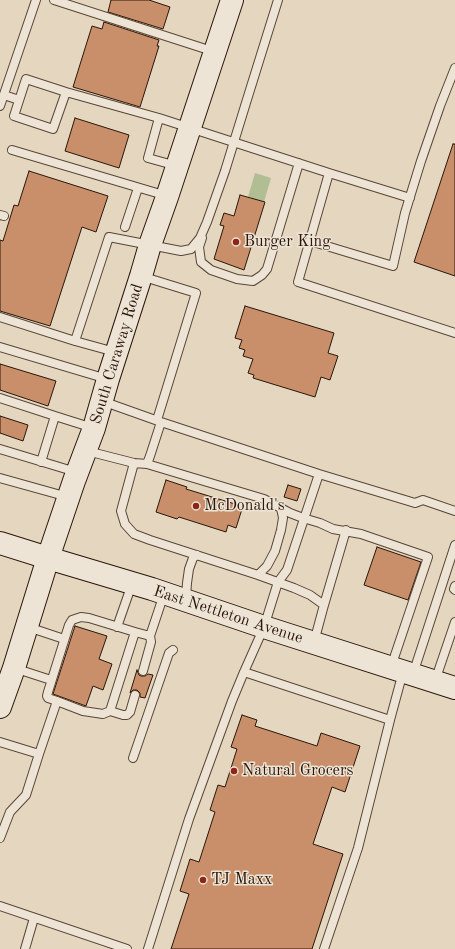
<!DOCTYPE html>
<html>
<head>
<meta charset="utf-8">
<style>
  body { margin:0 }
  canvas { display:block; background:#e4d6bf }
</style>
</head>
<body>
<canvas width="455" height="949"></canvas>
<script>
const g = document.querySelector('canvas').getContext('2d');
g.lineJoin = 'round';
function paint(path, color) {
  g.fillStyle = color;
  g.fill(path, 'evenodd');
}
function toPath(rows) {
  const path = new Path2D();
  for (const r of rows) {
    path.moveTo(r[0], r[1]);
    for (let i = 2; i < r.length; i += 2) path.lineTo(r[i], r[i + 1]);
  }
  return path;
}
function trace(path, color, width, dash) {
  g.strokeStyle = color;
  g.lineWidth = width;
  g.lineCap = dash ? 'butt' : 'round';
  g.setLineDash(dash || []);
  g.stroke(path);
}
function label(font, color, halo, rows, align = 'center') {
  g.font = font + ' "Old Standard TT",serif';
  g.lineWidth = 3;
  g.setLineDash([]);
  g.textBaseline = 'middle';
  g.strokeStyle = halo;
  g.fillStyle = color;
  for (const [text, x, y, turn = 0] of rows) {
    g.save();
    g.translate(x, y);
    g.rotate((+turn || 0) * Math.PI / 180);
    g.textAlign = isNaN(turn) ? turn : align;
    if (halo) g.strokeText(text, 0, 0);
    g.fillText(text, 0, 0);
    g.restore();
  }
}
paint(toPath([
  [255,173,271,178,264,202,248,197]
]), '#b1be94');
const building = toPath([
  [111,0,149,0,170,7,163,29,108,12,111,0],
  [104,22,159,40,157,46,159,46,140,107,73,87,92,26,102,29,104,22],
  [75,118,129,135,119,168,65,151,75,118],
  [453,144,455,144,455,276,414,262,453,144],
  [29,171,108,196,96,232,82,227,50,326,0,311,0,240,3,241,14,205,18,206,29,171],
  [240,195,265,202,244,270,214,259,224,226,220,225,224,213,234,216,240,195],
  [245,306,334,333,328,353,338,356,330,380,321,377,315,397,253,378,254,375,248,373,253,359,243,356,245,350,239,348,242,340,235,338,245,306],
  [0,364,56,381,48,406,0,390,0,364],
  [0,416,28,425,23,441,0,433,0,416],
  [166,480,187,487,186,489,235,504,234,507,242,509,236,528,228,525,226,532,179,517,177,519,156,512,166,480],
  [288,485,301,489,297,501,284,497,288,485],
  [377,547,421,562,408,600,364,585,377,547],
  [75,626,107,636,99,659,112,664,103,690,93,686,86,706,53,694,75,626],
  [137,670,139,675,141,676,145,676,148,674,153,675,145,698,140,697,140,693,137,690,133,690,130,693,137,670],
  [242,715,257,720,255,726,317,746,321,733,360,746,345,792,332,787,313,844,343,854,312,949,171,949,189,894,180,891,190,859,199,862,215,812,210,810,218,785,225,787,237,749,231,747,242,715]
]);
paint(building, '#c98e6a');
trace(building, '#291608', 1);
const lane = toPath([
  [54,0,215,52],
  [66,92,26,79,14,116,53,129,66,92,159,118],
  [4,95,19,100],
  [0,106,36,0],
  [12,150,167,196],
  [177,166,148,158,159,118,329,173,298,282,455,333],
  [329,173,410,198],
  [0,215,4,216],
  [125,227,138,188],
  [202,238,199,247,201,262,211,270,237,279,253,281,262,275,267,269,299,163],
  [310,241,393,266,405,213,421,161,440,106,455,68],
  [141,276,196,293,157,420],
  [0,317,75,341],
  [0,347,107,379],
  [115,352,75,341,109,237,181,251,191,249,200,238,207,222,225,171,245,106,278,0],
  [0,398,55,416],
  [102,401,161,422,319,474,415,503,423,500,455,511],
  [0,449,76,472],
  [87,451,134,463,147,464,264,499,290,513,303,518,320,523,333,529,361,534,428,557,391,667],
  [41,462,55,416,93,428],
  [134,463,121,511,125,524,134,534,150,540,258,575,294,588,310,595,324,605,314,642],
  [147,464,150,456,161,422],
  [319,474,287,570,278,582,264,627,244,672,390,720,403,672],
  [0,478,68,497],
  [258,575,267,566,275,551,281,530,283,518,281,508],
  [455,586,454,589,455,590],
  [186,598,187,583,189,569,193,558,197,555],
  [324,605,346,530],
  [28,627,64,639],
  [117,627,132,584],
  [14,668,51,680],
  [143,671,151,642,150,636],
  [413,674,455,545],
  [435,681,455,622],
  [57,701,48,698,47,696,48,692,69,625,72,620,81,617,89,618,135,632],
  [110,711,123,715,127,715,130,712,135,695],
  [0,742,39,754,26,795,10,812,0,838],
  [39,754,57,701,83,711,103,714,110,711,135,632,150,636,164,594],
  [133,758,169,653,173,650],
  [0,906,127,949],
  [25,949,34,918],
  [148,949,189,819,232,701,244,672],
  [324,949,358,848,390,720]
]);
const secondary = toPath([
  [0,543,48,558,152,589,264,627,455,688],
  [0,707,14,668,48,558,74,481,94,428,108,379,141,276,150,245,167,197,232,0]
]);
trace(lane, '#584636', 10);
trace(secondary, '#291608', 24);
trace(lane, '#ede4d5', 8);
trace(secondary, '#ede4d5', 22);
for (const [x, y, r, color] of [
  [236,242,4,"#8f2418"],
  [196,506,4,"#8f2418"],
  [234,771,4,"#8f2418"],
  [203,880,4,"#8f2418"]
]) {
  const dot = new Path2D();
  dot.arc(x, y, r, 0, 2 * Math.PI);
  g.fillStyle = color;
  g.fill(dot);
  trace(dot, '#ede4d5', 1.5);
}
label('16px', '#291608', '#ede4d5', [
  ["Burger King",244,242],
  ["McDonald's",204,506],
  ["Natural Grocers",242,771],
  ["TJ Maxx",211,880]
], 'left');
label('16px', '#291608', '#ede4d5', [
  ["South Caraway Road",117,354,-73],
  ["East Nettleton Avenue",228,615,18]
]);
</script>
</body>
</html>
